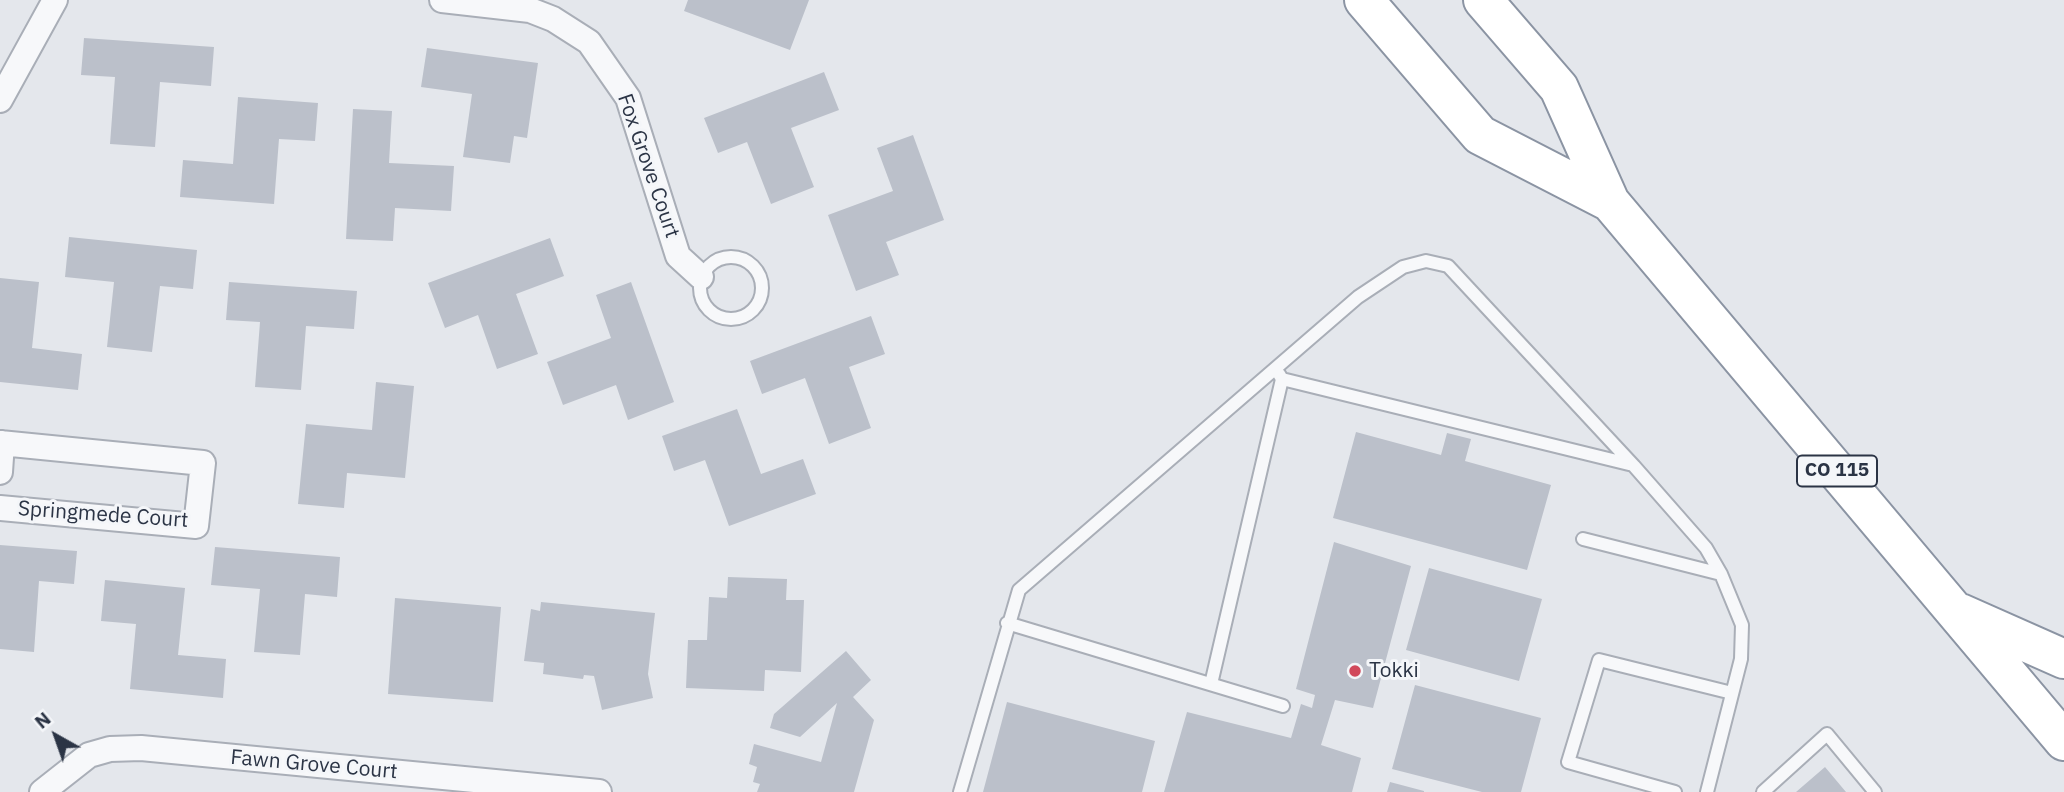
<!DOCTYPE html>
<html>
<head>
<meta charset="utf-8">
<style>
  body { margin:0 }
  #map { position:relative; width:2064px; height:792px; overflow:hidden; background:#e4e7ec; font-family:"IBM Plex Sans",sans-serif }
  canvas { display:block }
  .north { position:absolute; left:21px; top:701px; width:70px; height:70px; -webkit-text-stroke:5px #f4f6f9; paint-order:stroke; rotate:320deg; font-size:19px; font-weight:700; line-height:28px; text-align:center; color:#2b3445 }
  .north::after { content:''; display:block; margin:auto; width:24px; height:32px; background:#2b3445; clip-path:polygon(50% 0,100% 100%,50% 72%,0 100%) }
</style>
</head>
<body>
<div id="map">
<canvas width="2064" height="792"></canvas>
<div class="north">N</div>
</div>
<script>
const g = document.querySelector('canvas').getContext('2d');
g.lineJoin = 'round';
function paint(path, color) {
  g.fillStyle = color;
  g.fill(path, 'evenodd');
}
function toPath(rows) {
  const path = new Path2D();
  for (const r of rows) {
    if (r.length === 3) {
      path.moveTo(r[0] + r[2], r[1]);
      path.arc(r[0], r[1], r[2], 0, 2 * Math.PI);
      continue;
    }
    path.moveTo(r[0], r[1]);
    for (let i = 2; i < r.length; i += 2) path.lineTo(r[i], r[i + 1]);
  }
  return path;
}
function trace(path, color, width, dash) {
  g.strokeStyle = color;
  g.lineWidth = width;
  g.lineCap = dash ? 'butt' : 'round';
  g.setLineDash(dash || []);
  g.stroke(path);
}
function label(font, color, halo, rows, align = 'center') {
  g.font = font + ' "IBM Plex Sans",sans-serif';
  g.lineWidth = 6;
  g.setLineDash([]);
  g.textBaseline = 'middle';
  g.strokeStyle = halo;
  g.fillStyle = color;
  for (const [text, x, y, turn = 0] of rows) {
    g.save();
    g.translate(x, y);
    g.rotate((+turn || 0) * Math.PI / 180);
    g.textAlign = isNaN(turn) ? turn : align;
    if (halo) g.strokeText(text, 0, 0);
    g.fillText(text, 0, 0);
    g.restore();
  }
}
paint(toPath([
  [688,0,809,0,790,50,684,11],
  [84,38,214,47,211,86,160,82,155,147,110,144,115,77,81,75],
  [427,48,538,63,527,138,514,136,510,163,463,157,472,94,421,87],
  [824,72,839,110,791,128,814,187,771,204,747,142,718,153,704,118],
  [238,97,318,103,315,141,279,139,274,204,180,197,183,160,233,164],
  [353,109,392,111,389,163,454,166,451,211,395,208,393,241,346,239],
  [913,135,944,220,886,242,899,275,856,291,828,215,893,191,877,148],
  [69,237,197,250,193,289,160,286,152,352,107,347,114,282,65,277],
  [550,238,564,276,516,294,538,354,497,369,478,315,445,328,428,283],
  [0,278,39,282,32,348,82,354,78,390,0,382],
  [229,282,357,291,354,329,306,326,301,390,255,387,260,322,226,320],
  [631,282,674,402,628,420,616,385,563,405,547,362,611,338,596,295],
  [871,316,885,354,849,367,871,428,829,444,805,378,762,394,750,361],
  [376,382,414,386,405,478,347,473,344,508,298,504,306,424,372,430],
  [737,409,761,474,803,459,816,494,729,526,705,460,674,471,662,436],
  [1356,432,1441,455,1447,433,1471,439,1465,461,1551,485,1527,570,1333,518],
  [1334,542,1411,566,1373,708,1335,700,1321,745,1361,758,1352,792,1164,792,1187,712,1291,738,1301,704,1312,708,1315,695,1296,689],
  [0,545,77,551,74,584,39,581,34,652,0,649],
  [215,547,340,557,337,597,305,594,300,655,254,652,260,589,211,585],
  [1429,568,1542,599,1519,681,1406,650],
  [728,577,787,579,786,600,804,600,801,672,765,670,764,691,686,688,688,640,707,640,709,597,727,598],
  [105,580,185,588,178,655,226,659,223,698,130,689,136,624,101,621],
  [395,598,501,607,493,702,388,694],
  [541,602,655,613,648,674,653,698,602,710,594,676,584,675,583,679,543,674,544,663,524,661,531,609,540,611],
  [846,651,871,680,853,697,874,720,854,792,757,792,760,784,753,782,757,767,749,764,754,744,821,762,837,703,800,737,770,728,774,714],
  [1415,685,1541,718,1521,792,1482,792,1392,769],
  [1007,702,1155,741,1142,792,983,792],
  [1825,767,1846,792,1796,792],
  [1390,782,1424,791,1424,792,1387,792]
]), '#bbc0ca');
const lane = toPath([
  [731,288,31],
  [1282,379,1633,465],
  [1583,539,1721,574],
  [1007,623,1283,706],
  [1211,684,1282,379,1279,374],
  [960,792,1019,590,1358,297,1403,267,1426,261,1448,266,1634,466,1706,548,1721,574,1742,625,1741,659,1707,792],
  [1675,792,1568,762,1599,660,1732,693],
  [1763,792,1827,734,1875,792]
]);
const street = toPath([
  [442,0,530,10,553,19,589,42,628,98,678,256,701,277],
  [0,100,55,0],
  [0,443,203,463,196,526,0,508],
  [0,472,2,443],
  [42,792,89,755,110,749,141,748,599,792]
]);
const highway = toPath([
  [1364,0,1480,135,1610,202],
  [1483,0,1559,88,1610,202,2064,741],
  [1960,613,2064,659]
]);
trace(lane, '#a9aeb7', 16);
trace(street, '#a9aeb7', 28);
trace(highway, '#8b94a3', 42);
trace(lane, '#f7f8fa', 12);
trace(street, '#f7f8fa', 24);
trace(highway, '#fff', 38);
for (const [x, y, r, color] of [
  [1355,671,7,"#d1495b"]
]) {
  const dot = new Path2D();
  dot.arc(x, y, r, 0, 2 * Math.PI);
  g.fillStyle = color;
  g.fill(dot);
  trace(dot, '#f4f6f9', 2.5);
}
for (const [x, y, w] of [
  [1837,471,80]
]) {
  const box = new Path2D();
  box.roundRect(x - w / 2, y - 15.5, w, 31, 5);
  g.fillStyle = '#f4f6f9';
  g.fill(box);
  trace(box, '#2b3445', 2);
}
label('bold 19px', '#2b3445', null, [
  ["CO 115",1837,471]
]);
label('21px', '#2b3445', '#f4f6f9', [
  ["Fox Grove Court",648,166,71],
  ["Springmede Court",103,515,4],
  ["Fawn Grove Court",314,765,5]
]);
label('21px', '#2b3445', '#f4f6f9', [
  ["Tokki",1369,671]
], 'left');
</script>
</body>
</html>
